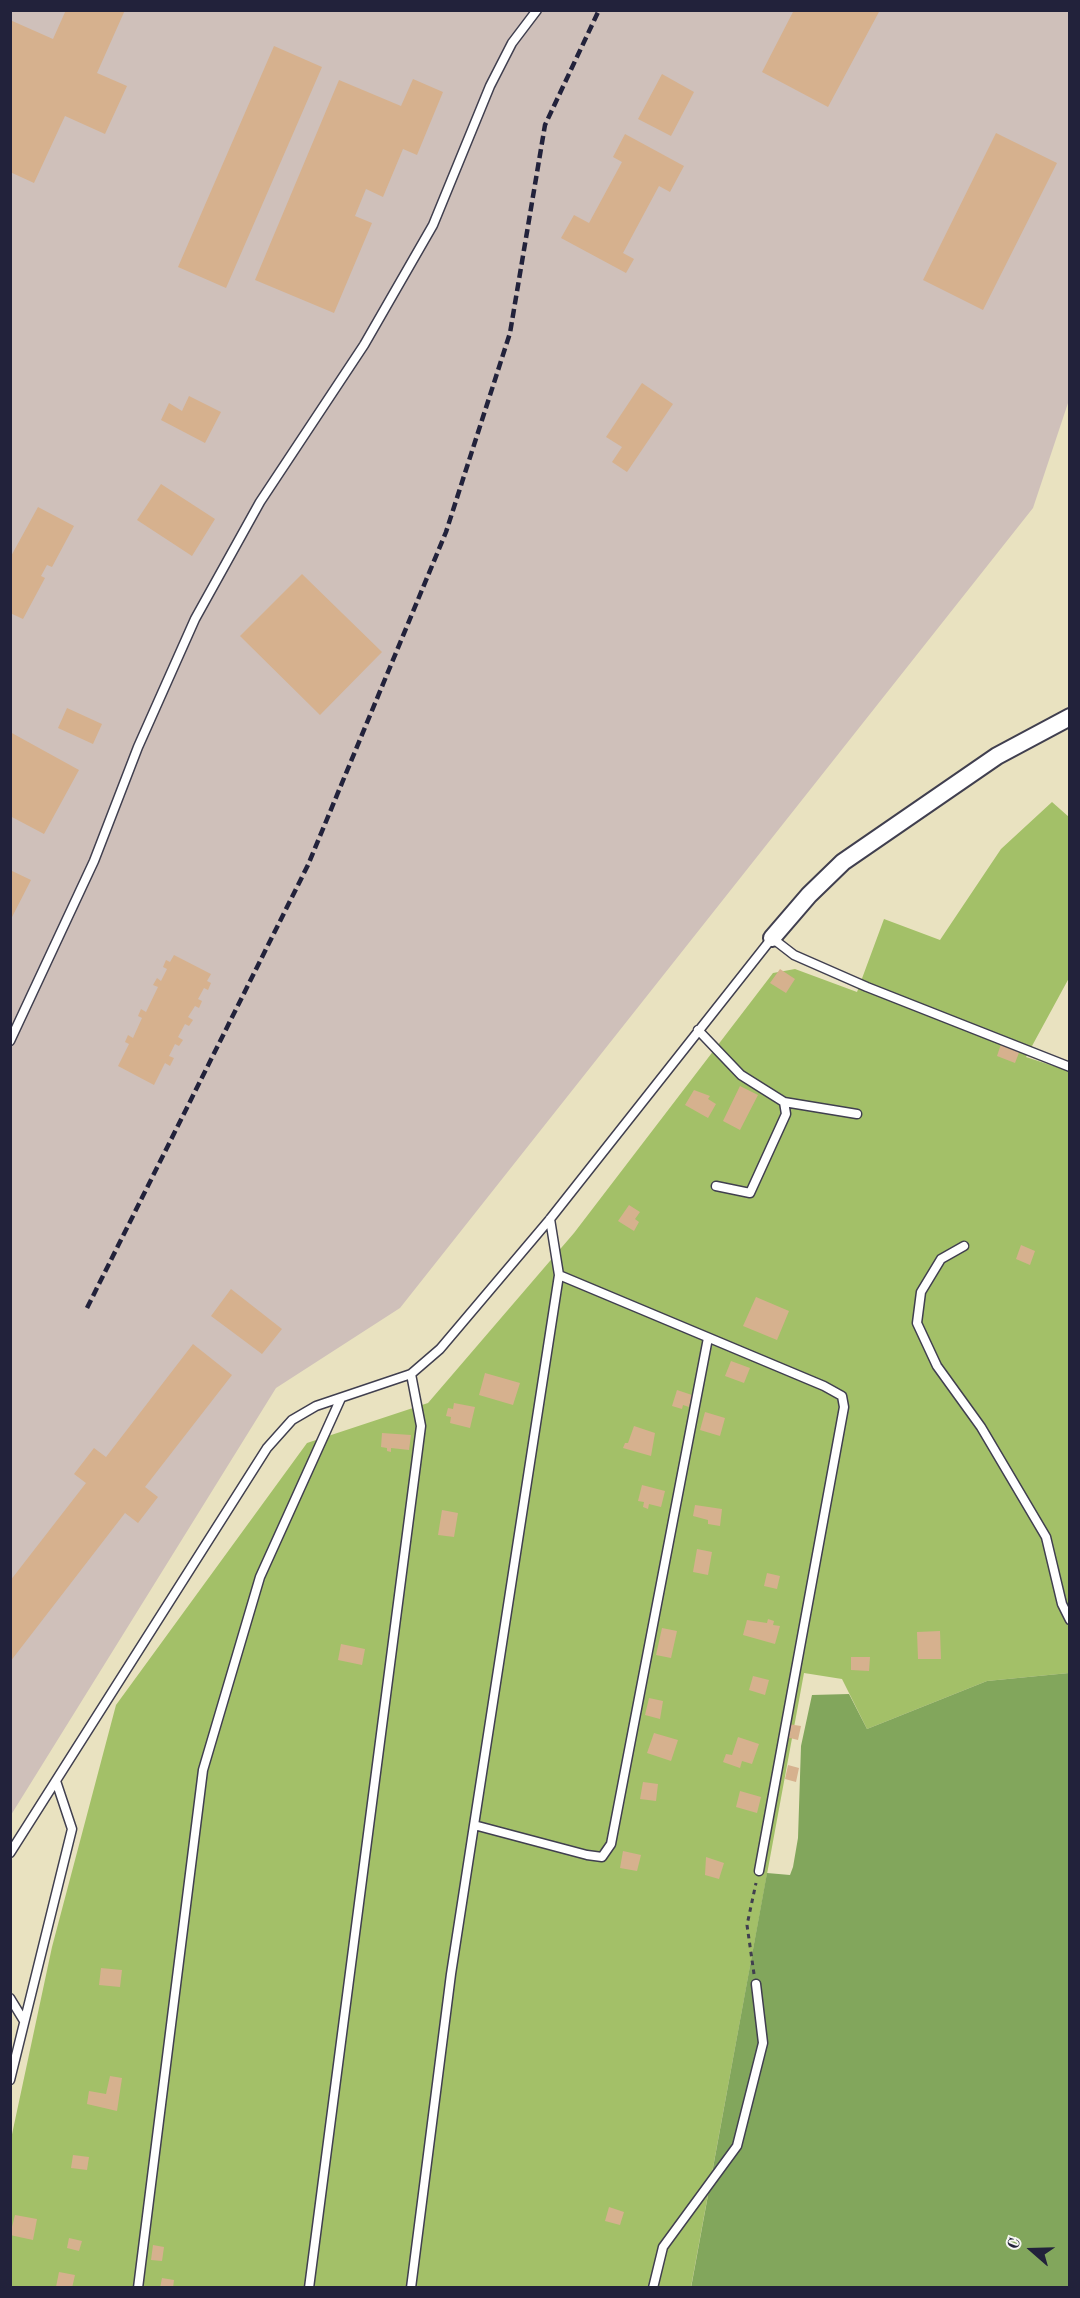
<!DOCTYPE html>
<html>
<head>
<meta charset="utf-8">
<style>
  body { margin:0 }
  #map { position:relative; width:1080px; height:2298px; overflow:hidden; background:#e9e2c0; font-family:"Old Standard TT",serif }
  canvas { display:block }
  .frame { position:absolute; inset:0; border:12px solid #22223b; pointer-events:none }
  .north { position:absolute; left:1002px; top:2220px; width:60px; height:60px; -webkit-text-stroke:4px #f6f6f2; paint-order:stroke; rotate:290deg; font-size:16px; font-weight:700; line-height:24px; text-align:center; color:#22223b }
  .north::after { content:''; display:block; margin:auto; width:21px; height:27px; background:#22223b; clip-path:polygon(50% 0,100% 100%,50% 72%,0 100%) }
</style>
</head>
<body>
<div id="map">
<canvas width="1080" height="2298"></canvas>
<div class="frame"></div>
<div class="north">С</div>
</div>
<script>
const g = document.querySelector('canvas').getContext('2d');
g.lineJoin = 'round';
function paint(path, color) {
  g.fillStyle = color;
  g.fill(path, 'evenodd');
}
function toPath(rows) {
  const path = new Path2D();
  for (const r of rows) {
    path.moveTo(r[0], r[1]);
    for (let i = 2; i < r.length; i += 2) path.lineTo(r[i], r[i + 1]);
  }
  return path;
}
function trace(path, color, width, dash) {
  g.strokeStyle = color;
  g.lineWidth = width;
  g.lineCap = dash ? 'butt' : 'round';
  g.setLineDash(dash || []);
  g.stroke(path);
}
paint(toPath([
  [11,11,1069,11,1069,400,1033,508,400,1308,276,1388,11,1815]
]), '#cfc0ba');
paint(toPath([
  [1052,802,1069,817,1069,978,1026,1057,1069,1071,1069,1673,987,1681,867,1729,842,1679,804,1673,691,2287,11,2288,11,2139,52,1947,116,1705,307,1443,428,1403,574,1233,773,973,795,969,857,992,884,919,940,940,1001,849]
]), '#a3c068');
paint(toPath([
  [1069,1673,1069,2287,691,2288,767,1873,790,1875,793,1867,798,1838,801,1746,812,1695,849,1694,867,1729,987,1681]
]), '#82a65c');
paint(toPath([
  [66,10,125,10,97,73,127,86,105,134,65,116,34,183,10,172,10,20,53,39],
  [794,10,880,10,828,107,762,72],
  [274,46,322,67,226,288,178,267],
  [662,74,694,92,671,136,638,119],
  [413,79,443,92,417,155,403,149,383,197,366,189,355,216,372,223,334,313,255,280,339,80,401,106],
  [996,133,1057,163,983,310,923,280],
  [625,134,684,166,670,192,659,186,623,253,634,259,626,273,561,238,574,215,589,223,622,162,613,157],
  [642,383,673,404,627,472,612,462,622,447,606,437],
  [189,396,221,412,205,443,161,420,169,403,182,411],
  [161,484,215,519,192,556,137,520],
  [38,507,74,526,52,567,47,565,41,576,45,578,23,619,10,613,10,558],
  [302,574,382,652,320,715,240,636],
  [67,708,102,724,93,744,58,728],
  [10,732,79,770,44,834,10,816],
  [10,870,31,880,10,921],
  [174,955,211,974,207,981,211,983,208,990,204,988,198,999,202,1001,199,1008,195,1006,188,1017,193,1020,189,1026,185,1024,178,1037,183,1040,179,1046,175,1044,169,1056,174,1058,170,1066,165,1063,154,1085,118,1066,129,1044,125,1042,128,1035,133,1038,142,1018,138,1016,141,1009,146,1012,158,987,153,985,157,978,161,981,167,969,163,967,166,960,170,962],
  [780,969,795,979,786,993,770,983],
  [1001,1044,1020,1050,1015,1063,997,1056],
  [740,1086,758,1095,740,1130,723,1121],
  [694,1090,710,1096,708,1099,716,1104,708,1118,685,1105],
  [629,1205,640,1212,635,1219,639,1222,634,1231,618,1221],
  [1021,1245,1035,1251,1030,1265,1016,1259],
  [231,1289,282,1329,262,1354,211,1316],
  [756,1297,789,1311,777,1340,743,1326],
  [193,1344,232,1375,145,1487,158,1497,138,1523,125,1513,10,1662,10,1581,86,1483,74,1474,94,1448,106,1457],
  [731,1361,750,1368,744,1383,725,1376],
  [485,1373,520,1383,513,1405,479,1395],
  [677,1390,692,1395,689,1407,683,1405,682,1409,672,1406],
  [454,1403,475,1407,470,1428,450,1423,451,1417,446,1416,448,1408,453,1409],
  [705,1412,725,1418,720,1436,700,1430],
  [634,1426,655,1433,651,1456,623,1448,625,1443,628,1443],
  [382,1433,411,1435,409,1450,391,1448,391,1452,387,1451,387,1448,381,1447],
  [642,1485,665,1491,661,1507,649,1504,648,1509,643,1507,644,1502,638,1501],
  [695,1505,722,1509,720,1526,708,1524,708,1520,693,1516],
  [442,1510,458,1513,454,1537,438,1535],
  [697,1549,712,1552,708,1575,693,1572],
  [767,1573,780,1576,777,1589,764,1586],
  [768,1619,774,1621,773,1625,780,1626,775,1644,743,1635,747,1620,767,1623],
  [662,1628,677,1631,671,1658,656,1655],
  [940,1631,941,1659,918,1659,917,1632],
  [341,1644,365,1649,362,1665,338,1660],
  [851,1657,870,1657,869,1671,851,1670],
  [753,1676,769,1680,765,1695,749,1690],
  [649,1698,663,1701,660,1719,645,1715],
  [788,1724,801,1726,798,1740,786,1737],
  [654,1733,678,1740,671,1761,647,1753],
  [738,1737,759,1744,752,1764,742,1761,740,1768,723,1762,726,1754,732,1755],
  [788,1765,799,1768,796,1782,785,1779],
  [643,1782,658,1784,656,1801,640,1799],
  [740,1791,761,1797,757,1813,736,1807],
  [623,1851,641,1855,637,1871,620,1868],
  [706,1857,724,1863,719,1879,705,1875],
  [101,1968,122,1970,120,1987,99,1985],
  [110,2076,122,2078,117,2111,87,2104,89,2091,106,2094],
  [73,2155,89,2157,87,2170,71,2168],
  [609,2207,624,2212,620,2225,605,2221],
  [15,2215,37,2219,33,2240,10,2235],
  [69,2238,82,2241,79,2251,67,2248],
  [153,2245,164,2247,162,2261,151,2260],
  [59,2272,75,2275,72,2288,56,2287],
  [162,2278,174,2280,173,2288,160,2288]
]), '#d6b18e');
const lane = toPath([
  [698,1030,741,1075,784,1102,786,1114,750,1193,716,1186],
  [10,1041,94,861,138,747,195,619,260,502,364,345,433,225,490,86,512,43,537,10],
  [784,1102,857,1114],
  [550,1219,559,1275,824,1386,842,1396,844,1407,759,1871],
  [964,1246,941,1259,921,1292,917,1323,937,1366,981,1427,1046,1537,1062,1604,1070,1620],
  [474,1825,587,1855,602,1857,611,1844,708,1338],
  [10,1853,267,1448,292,1420,316,1406,411,1374,440,1349,550,1219,772,938,794,955,867,987,1070,1067],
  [10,1998,24,2021],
  [10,2080,72,1829,56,1781],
  [138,2288,203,1770,260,1577,341,1398],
  [309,2288,421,1426,411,1374],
  [411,2288,451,1974,559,1275],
  [653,2288,663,2247,737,2146,763,2043,756,1984]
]);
const street = toPath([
  [772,938,809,895,843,862,997,756,1070,717]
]);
trace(lane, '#403f4f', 11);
trace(street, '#403f4f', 20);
trace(toPath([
  [754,1974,747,1925,756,1883]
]), '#403f4f', 3, [4.5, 4.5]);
trace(lane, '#fff', 8);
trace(street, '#fff', 16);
trace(toPath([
  [87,1308,308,865,446,532,510,333,545,125,599,10]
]), '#22223b', 4.5, [9, 4.5]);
</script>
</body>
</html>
